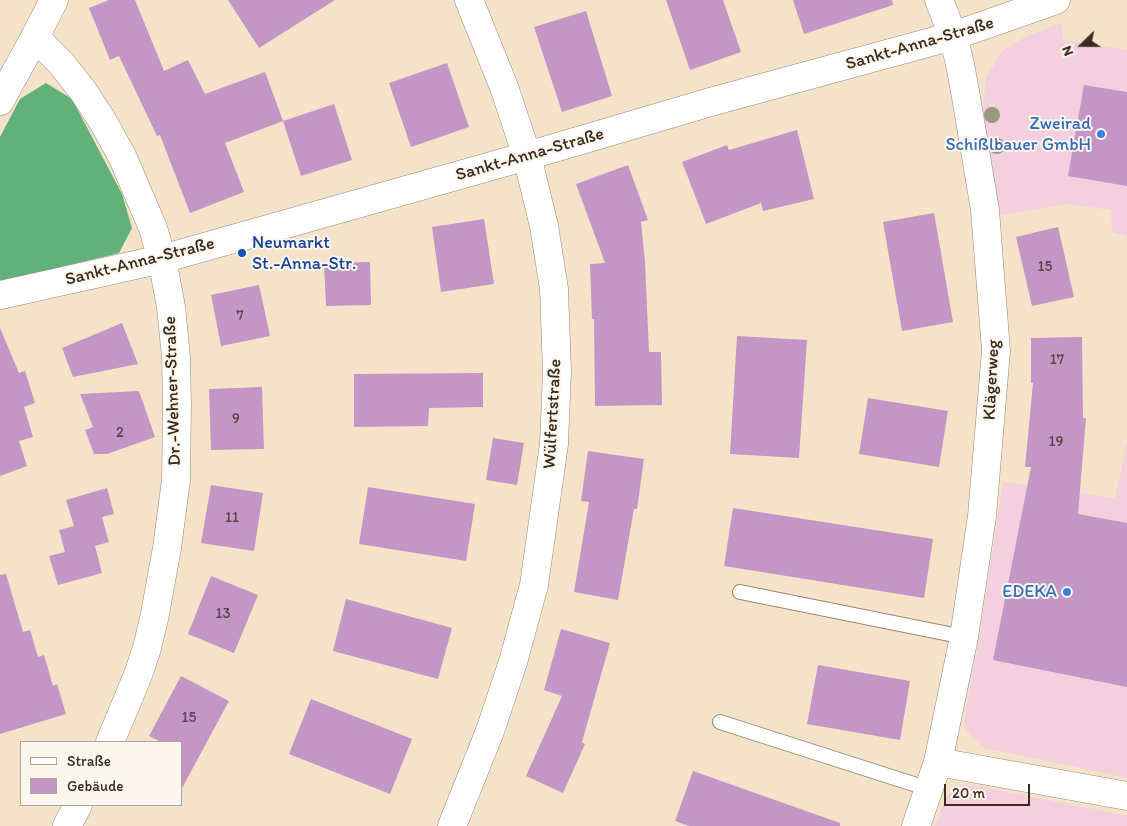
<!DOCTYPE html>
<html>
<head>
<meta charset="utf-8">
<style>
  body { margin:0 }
  #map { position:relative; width:1127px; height:826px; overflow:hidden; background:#f5e3c9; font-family:Itim,sans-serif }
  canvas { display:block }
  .legend { position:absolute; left:20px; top:741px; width:162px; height:65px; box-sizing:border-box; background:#fbf7ec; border:1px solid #aea59a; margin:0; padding:6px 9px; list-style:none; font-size:15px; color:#3b2a1e }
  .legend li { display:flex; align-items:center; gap:10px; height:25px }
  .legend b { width:25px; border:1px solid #aea59a }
  .north { position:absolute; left:1057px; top:20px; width:50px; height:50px; -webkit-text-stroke:4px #fbf7ec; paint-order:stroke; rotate:248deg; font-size:14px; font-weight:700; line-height:20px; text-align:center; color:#3b2a1e }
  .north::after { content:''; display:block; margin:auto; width:18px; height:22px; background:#3b2a1e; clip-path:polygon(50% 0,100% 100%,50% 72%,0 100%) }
  .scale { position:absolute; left:944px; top:784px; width:86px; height:22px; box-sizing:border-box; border:2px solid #3b2a1e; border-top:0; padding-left:6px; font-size:15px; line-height:18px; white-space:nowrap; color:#3b2a1e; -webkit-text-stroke:4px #fbf7ec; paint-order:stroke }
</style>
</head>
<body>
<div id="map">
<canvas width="1127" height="826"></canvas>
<ul class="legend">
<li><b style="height:6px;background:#fff"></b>Straße</li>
<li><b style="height:14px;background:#c396c6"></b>Gebäude</li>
</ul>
<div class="north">N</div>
<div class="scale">20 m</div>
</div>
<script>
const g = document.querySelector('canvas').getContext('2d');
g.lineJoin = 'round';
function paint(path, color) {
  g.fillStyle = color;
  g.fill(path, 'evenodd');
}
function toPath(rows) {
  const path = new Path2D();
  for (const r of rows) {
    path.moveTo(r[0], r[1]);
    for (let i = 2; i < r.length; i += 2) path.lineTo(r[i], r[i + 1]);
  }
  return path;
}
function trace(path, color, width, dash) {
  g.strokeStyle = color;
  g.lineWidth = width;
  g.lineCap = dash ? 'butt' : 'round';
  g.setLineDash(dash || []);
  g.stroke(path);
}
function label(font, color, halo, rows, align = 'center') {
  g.font = font + ' Itim,sans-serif';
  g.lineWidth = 4;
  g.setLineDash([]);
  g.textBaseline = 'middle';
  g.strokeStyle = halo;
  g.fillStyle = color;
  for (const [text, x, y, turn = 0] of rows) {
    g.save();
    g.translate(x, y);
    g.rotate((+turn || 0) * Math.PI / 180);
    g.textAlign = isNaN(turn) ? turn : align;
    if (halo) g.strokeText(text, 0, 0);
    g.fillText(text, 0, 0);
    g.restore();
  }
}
paint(toPath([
  [1061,23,1063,40,1127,50,1127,236,1112,232,1111,210,1067,204,1000,215,985,134,983,109,986,78,1002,51,1027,36],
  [1127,442,1127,778,985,748,971,737,965,727,965,713,979,639,1003,482,1115,498],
  [959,785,977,786,1125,815,1127,815,1127,826,935,826,943,803,951,791]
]), '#f4cfde');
paint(toPath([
  [46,83,72,99,122,194,132,228,119,253,0,282,0,137,20,99]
]), '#62b07a');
paint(toPath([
  [109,0,135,0,164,71,188,60,205,94,265,72,283,121,225,143,244,192,190,213,160,135,157,136,119,56,110,60,89,8],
  [228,0,335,0,259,48],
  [666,0,723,0,741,52,690,70],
  [793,0,892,0,893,5,804,34],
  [586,11,612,96,562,112,534,27],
  [447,63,469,127,411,147,389,83],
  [1084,85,1127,92,1127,186,1068,176],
  [334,104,352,160,301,176,283,121],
  [797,130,814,199,763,211,761,203,706,224,682,162,727,145,729,150],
  [628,165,648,220,641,222,645,262,649,352,661,352,662,405,595,406,594,319,592,319,590,264,605,263,576,184],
  [934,213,953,322,902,331,883,222],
  [484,219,494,284,441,292,432,227],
  [1058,227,1074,297,1032,306,1016,237],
  [370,262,371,305,326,306,324,263],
  [259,285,270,336,221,346,211,295],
  [122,323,138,364,73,377,62,348],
  [0,328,19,373,25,371,35,403,24,407,33,437,19,441,27,466,0,476],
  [737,336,807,340,799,458,730,454],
  [1082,337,1083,418,1086,418,1078,514,1127,523,1127,687,993,660,1031,467,1025,467,1033,383,1031,383,1031,338],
  [483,373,483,407,429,408,428,426,354,427,354,374],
  [262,387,264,449,211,450,209,389],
  [139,391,155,437,107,454,94,454,85,430,93,427,80,394],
  [868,398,948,411,939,467,859,454],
  [493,438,524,443,517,485,486,480],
  [588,451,644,459,637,509,634,509,618,600,574,592,589,502,581,501],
  [211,485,263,493,254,551,201,543],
  [368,487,475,504,466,561,359,544],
  [107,488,114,514,102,517,109,542,95,546,102,573,58,585,49,556,65,552,59,530,74,526,66,500],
  [733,508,933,539,924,598,724,566],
  [6,574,23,632,30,630,38,657,44,655,53,686,57,684,66,714,0,734,0,575],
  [211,576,258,595,234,653,188,634],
  [346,599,452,628,438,679,333,651],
  [561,629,610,643,582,742,585,744,563,793,526,776,562,696,544,690],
  [818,665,910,681,900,740,807,724],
  [181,676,229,701,181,790,181,742,161,742,149,736],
  [311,699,412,739,390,794,289,754],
  [693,771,840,823,840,826,689,826,675,821]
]), '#c396c6');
const lane = toPath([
  [740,592,964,637],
  [720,722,929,789]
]);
const street = toPath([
  [35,37,61,63,83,91,102,120,122,156,153,228,162,259,171,307,176,357,177,404,176,480,167,548,155,614,147,648,138,675,110,742],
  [0,101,35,37,54,0],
  [0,295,162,259,527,156,714,101,953,36,1056,0],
  [938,762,1127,796],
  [67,826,78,805],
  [452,826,490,731,513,662,534,585,554,444,557,372,554,289,544,226,527,156,504,87,469,0],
  [916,826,938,762,964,637,982,516,996,351,985,210,966,97,960,64,953,36,939,0]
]);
trace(lane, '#988674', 16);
trace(street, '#988674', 29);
trace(lane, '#fff', 14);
trace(street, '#fff', 28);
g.fillStyle = '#99987e';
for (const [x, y] of [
  [992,115],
  [997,146]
]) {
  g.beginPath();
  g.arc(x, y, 8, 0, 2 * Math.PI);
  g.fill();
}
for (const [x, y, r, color] of [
  [1101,134,5,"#3f7fe0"],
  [242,253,5,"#1a4fb4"],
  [1067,592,5,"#3f7fe0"]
]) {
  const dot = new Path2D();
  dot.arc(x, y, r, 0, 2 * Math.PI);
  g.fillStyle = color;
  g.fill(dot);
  trace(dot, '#fbf7ec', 2);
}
label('15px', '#5d4548', null, [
  ["15",1045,267],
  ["7",240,316],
  ["17",1057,360],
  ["9",236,419],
  ["2",120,433],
  ["19",1056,442],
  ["11",232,518],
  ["13",223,614],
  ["15",189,718]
]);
label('18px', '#3b2a1e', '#fbf7ec', [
  ["Sankt-Anna-Straße",920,44,-16],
  ["Sankt-Anna-Straße",530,155,-16],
  ["Sankt-Anna-Straße",140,262,-14],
  ["Klägerweg",992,380,-87],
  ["Dr.-Wehner-Straße",173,391,-92],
  ["Wülfertstraße",553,414,-87]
]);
label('18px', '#366cbe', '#fbf7ec', [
  ["Zweirad",1091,124],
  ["Schißlbauer GmbH",1091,145],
  ["EDEKA",1057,592]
], 'right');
label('18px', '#164399', '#fbf7ec', [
  ["Neumarkt",252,243],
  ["St.-Anna-Str.",252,264]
], 'left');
</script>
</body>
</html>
